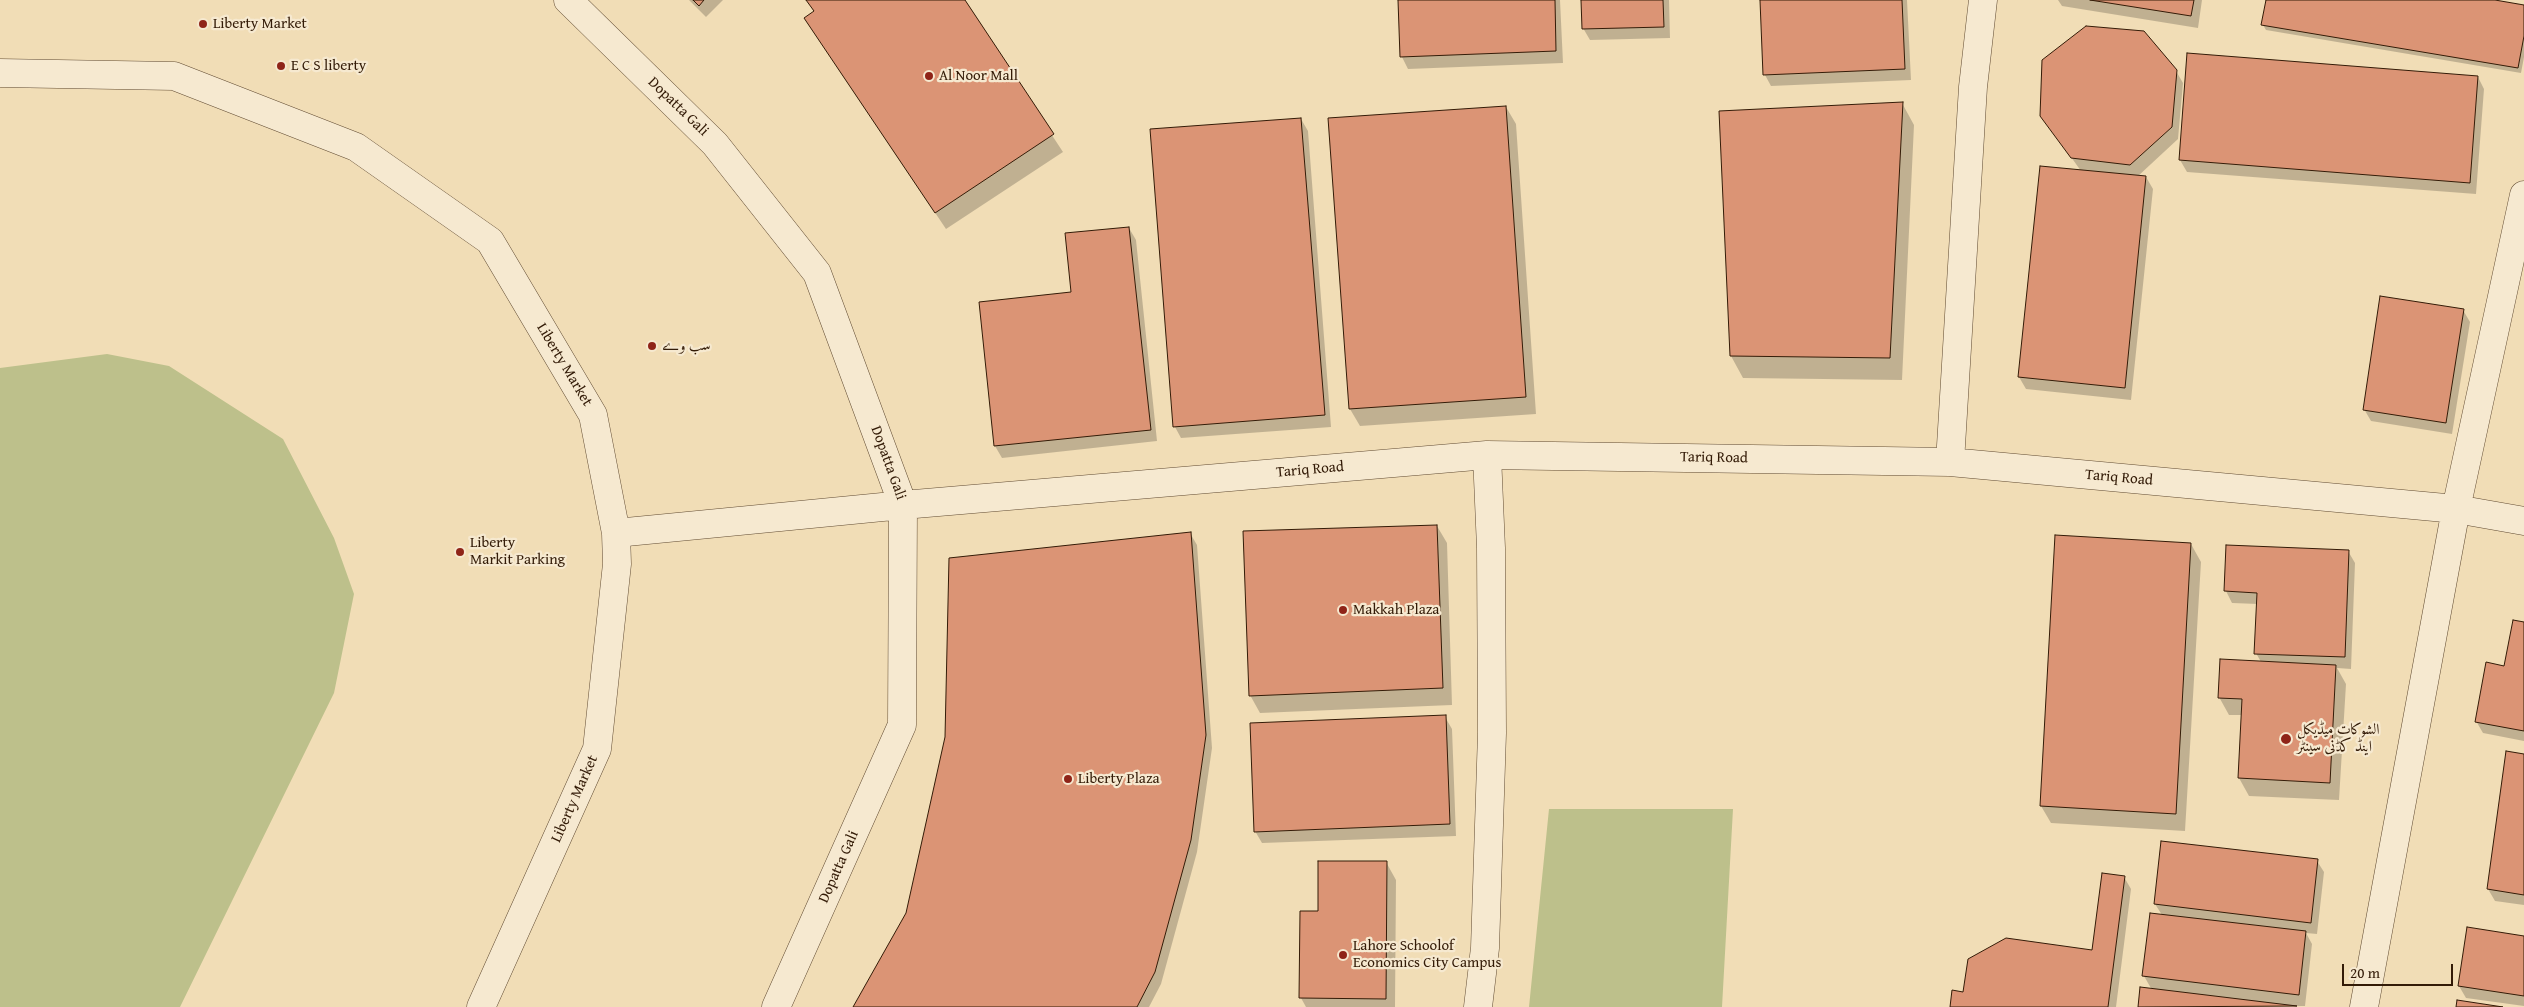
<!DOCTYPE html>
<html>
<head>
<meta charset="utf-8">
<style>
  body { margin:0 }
  #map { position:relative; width:2524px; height:1007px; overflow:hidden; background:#f1ddb6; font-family:"Gentium Book Plus",serif }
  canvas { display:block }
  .scale { position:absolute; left:2342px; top:964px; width:111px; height:22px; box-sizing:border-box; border:2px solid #331b07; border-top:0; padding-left:6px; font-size:15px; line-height:18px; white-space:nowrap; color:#331b07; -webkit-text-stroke:4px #f6e9d0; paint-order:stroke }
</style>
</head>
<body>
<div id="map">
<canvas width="2524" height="1007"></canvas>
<div class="scale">20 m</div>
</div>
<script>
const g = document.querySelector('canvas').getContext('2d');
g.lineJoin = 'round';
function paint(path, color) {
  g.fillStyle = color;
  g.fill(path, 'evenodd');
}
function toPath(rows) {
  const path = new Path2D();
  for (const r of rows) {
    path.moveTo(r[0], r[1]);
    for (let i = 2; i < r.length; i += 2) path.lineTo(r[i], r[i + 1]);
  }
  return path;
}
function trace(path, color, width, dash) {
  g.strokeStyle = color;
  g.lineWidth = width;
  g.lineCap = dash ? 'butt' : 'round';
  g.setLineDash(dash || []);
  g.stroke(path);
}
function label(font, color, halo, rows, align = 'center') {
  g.font = font + ' "Gentium Book Plus",Amiri,serif';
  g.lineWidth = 4.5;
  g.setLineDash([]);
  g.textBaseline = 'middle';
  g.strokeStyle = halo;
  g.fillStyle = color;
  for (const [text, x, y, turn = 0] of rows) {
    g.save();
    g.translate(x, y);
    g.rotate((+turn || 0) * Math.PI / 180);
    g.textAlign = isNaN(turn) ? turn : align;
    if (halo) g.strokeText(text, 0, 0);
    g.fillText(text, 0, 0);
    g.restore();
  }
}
paint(toPath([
  [107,354,169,366,283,439,334,538,354,594,334,693,180,1007,0,1007,0,368],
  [1549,809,1733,809,1722,1007,1529,1007]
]), '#bdc08b');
paint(toPath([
  [689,0,723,0,706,17],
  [807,0,963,0,1063,152,946,229,816,35,814,12],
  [1400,0,1560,0,1563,63,1408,69,1402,57],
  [1582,0,1669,0,1670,38,1590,40,1583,28],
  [1761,0,1907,0,1911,80,1771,86,1765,75],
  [2058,0,2202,0,2198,28,2062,6],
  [2267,0,2488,0,2524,6,2524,57,2521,73,2266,30,2263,25],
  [2176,71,2183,83,2178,139,2137,177,2146,177,2153,189,2131,400,2026,389,2019,377,2081,171,2041,115],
  [2478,77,2484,89,2476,194,2187,172,2180,160],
  [1902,103,1914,125,1902,380,1743,378,1731,356],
  [1506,107,1516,124,1536,414,1360,426,1350,409],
  [1301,119,1308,131,1331,427,1181,438,1175,427],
  [1129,228,1136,240,1157,441,1002,458,995,446,1073,294],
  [2463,310,2470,322,2452,434,2371,421,2364,409],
  [1437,526,1447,543,1452,705,1260,713,1250,695],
  [1190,533,1197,545,1212,748,1197,852,1161,984,1149,1007,854,1007,907,913,947,737],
  [2191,544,2201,562,2185,831,2051,823,2041,806],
  [2348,551,2355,563,2351,669,2337,668,2346,684,2339,800,2249,796,2239,778,2242,715,2229,715,2219,697,2261,662,2256,653,2258,604,2232,603,2226,591],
  [2524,624,2524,741,2483,733,2476,721,2505,668],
  [1445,717,1452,729,1456,836,1262,843,1255,831],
  [2524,755,2524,905,2495,901,2488,889],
  [2162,842,2317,861,2324,872,2317,934,2306,933,2312,944,2305,1006,2139,1007,2141,989,2152,990,2144,976,2162,915,2155,904],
  [1386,862,1396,880,1395,1007,1306,1007,1301,998,1302,912,1319,912],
  [2124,877,2131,889,2116,1007,1951,1007,1964,993,2093,951],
  [2524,937,2524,1006,2466,998,2459,986]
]), '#0003');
const building = toPath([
  [693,0,704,0,699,6,693,0],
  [806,0,965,0,1054,134,935,213,804,18,814,11,806,0],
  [1398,0,1555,0,1556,51,1400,57,1398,0],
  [1581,0,1663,0,1664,27,1582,29,1581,0],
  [1760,0,1902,0,1905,69,1763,75,1760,0],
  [2090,0,2194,0,2191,16,2090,0],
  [2266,0,2495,0,2524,5,2524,36,2518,68,2261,25,2266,0],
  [2086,26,2144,31,2177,70,2172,127,2130,165,2071,158,2040,116,2042,60,2086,26],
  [2187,53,2478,76,2470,183,2179,160,2187,53],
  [1903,102,1890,358,1730,356,1719,111,1903,102],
  [1506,106,1526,397,1349,409,1328,118,1506,106],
  [1301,118,1325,415,1173,427,1150,129,1301,118],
  [2040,166,2146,176,2125,388,2018,377,2040,166],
  [1129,227,1151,430,994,446,979,302,1071,292,1065,233,1129,227],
  [2380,296,2464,309,2446,423,2363,410,2380,296],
  [1437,525,1443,688,1249,696,1243,531,1437,525],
  [1191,532,1206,735,1191,840,1155,972,1137,1007,853,1007,906,913,945,737,949,558,1191,532],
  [2055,535,2191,543,2176,814,2040,806,2055,535],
  [2226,545,2349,550,2345,657,2254,654,2257,593,2224,591,2226,545],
  [2513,620,2524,622,2524,731,2475,722,2486,662,2504,666,2513,620],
  [2220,659,2336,665,2330,783,2238,778,2242,699,2218,698,2220,659],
  [1446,715,1450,824,1254,832,1250,723,1446,715],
  [2506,751,2524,754,2524,895,2487,889,2506,751],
  [2161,841,2318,859,2311,923,2154,904,2161,841],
  [1318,861,1387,861,1386,999,1299,998,1300,911,1318,911,1318,861],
  [2102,873,2125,876,2108,1007,1950,1007,1952,990,1963,992,1968,959,2006,938,2092,950,2102,873],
  [2150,913,2306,931,2299,995,2142,976,2150,913],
  [2467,927,2524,936,2524,996,2458,986,2467,927],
  [2140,987,2297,1006,2138,1007,2140,987],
  [2457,1000,2503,1007,2456,1007,2457,1000]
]);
paint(building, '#db9475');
trace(building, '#331b07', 1);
const minor = toPath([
  [568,0,715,144,817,273,903,505,902,725,776,1007],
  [0,73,174,76,356,147,490,241,593,415,616,533,617,564,597,749,481,1007],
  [1950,462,1973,87,1983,0],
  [616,533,903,505,1487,455,1950,462,2456,509,2524,521],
  [1478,1007,1485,948,1492,733,1491,548,1487,455],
  [2364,1007,2456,509,2524,195]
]);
trace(minor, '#624c33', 29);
trace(minor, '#f6e9d0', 28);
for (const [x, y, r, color] of [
  [203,24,5,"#8f2418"],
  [281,66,5,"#8f2418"],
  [929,76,5,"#8f2418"],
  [652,346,5,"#8f2418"],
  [460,552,5,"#8f2418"],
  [1343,610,5,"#8f2418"],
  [2286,739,6,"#8f2418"],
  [1068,779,5,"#8f2418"],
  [1343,955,5,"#8f2418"]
]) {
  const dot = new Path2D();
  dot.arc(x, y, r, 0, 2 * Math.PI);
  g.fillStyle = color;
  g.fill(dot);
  trace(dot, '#f6e9d0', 2);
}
label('15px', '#331b07', '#f6e9d0', [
  ["Liberty Market",213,24],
  ["E C S liberty",291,66],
  ["Al Noor Mall",939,76],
  ["سب وے",662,346],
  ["Liberty",470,543],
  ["Markit Parking",470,560],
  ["Makkah Plaza",1353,610],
  ["الشوکات میڈیکل",2297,730],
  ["اینڈ کڈنی سینٹر",2297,747],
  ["Liberty Plaza",1078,779],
  ["Lahore Schoolof",1353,946],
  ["Economics City Campus",1353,963]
], 'left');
label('15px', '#331b07', '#f6e9d0', [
  ["Dopatta Gali",678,107,44],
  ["Liberty Market",564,365,59],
  ["Tariq Road",1714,458,1],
  ["Dopatta Gali",888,463,70],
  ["Tariq Road",1310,470,-5],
  ["Tariq Road",2119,478,5],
  ["Liberty Market",575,799,-66],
  ["Dopatta Gali",839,867,-66]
]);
</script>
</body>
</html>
